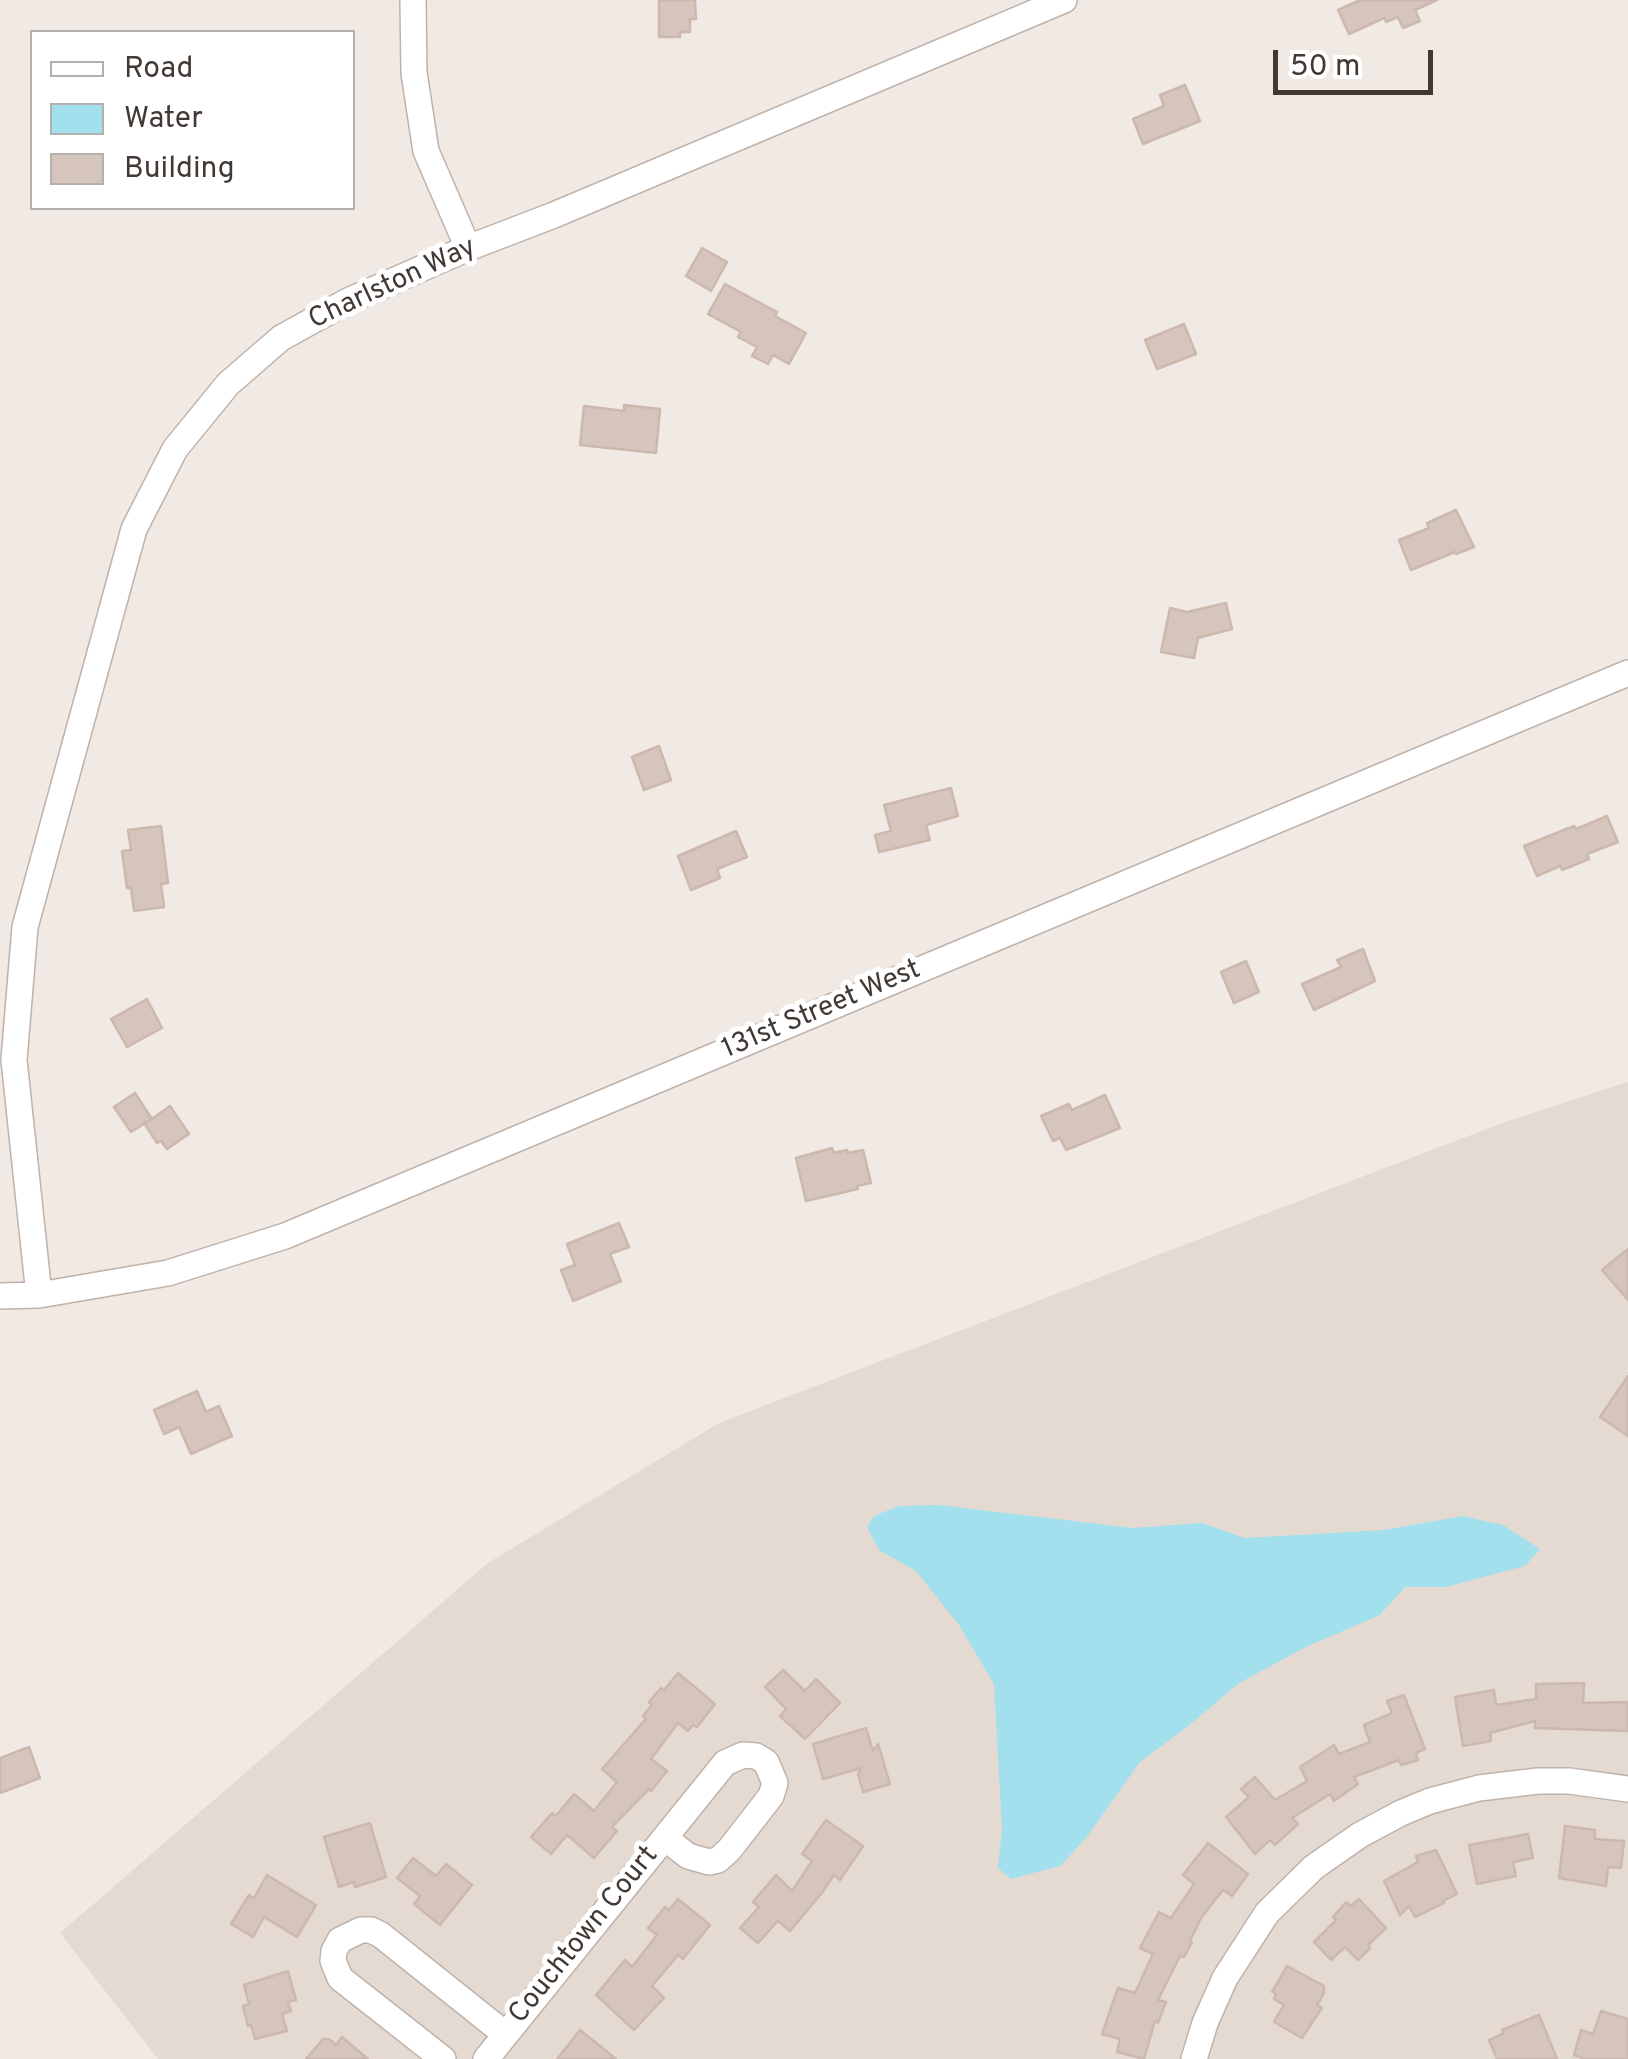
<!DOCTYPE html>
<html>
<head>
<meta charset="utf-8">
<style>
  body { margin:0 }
  #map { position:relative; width:1628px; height:2059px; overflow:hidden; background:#f1e9e3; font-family:Overpass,sans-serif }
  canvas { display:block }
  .legend { position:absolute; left:30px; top:30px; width:325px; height:180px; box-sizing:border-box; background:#fff; border:2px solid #b3b0ae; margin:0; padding:12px 18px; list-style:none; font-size:30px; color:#423934 }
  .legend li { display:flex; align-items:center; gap:20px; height:50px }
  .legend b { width:50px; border:2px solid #b3b0ae }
  .scale { position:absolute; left:1273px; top:50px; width:160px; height:45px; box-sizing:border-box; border:5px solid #423934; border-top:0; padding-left:12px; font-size:30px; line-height:35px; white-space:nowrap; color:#423934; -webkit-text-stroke:8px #fff; paint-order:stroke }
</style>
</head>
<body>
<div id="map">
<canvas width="1628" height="2059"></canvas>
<ul class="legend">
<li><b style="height:12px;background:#fff"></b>Road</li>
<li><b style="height:28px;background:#a1e0ec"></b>Water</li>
<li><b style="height:28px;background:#d5c5bc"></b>Building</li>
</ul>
<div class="scale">50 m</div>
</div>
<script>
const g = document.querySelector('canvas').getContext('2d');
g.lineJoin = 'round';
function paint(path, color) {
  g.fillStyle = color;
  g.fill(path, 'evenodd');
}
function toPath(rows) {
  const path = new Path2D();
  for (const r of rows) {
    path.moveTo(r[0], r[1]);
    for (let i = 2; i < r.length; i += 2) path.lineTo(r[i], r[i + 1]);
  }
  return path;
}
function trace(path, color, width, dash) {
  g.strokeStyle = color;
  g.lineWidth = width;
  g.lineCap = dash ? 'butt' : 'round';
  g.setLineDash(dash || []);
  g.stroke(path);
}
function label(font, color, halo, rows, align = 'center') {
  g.font = font + ' Overpass,sans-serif';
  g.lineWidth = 10;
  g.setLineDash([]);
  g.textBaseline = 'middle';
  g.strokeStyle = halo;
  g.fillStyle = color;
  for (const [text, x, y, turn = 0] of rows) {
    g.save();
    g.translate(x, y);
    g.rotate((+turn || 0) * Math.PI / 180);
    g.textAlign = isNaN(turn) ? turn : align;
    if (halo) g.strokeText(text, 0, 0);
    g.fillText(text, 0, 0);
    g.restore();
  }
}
paint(toPath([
  [1628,1082,1628,2059,158,2059,60,1933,488,1563,719,1423,1505,1122]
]), '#e5dad2');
paint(toPath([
  [938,1505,1133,1528,1202,1523,1245,1538,1384,1530,1463,1516,1503,1525,1540,1549,1525,1566,1446,1587,1405,1587,1380,1615,1308,1646,1239,1683,1187,1727,1140,1762,1086,1838,1060,1866,1011,1879,998,1868,1002,1828,994,1684,959,1625,916,1571,879,1550,867,1527,874,1516,899,1506]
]), '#a1e0ec');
const building = toPath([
  [659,0,695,0,696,19,690,19,690,32,680,32,680,37,659,37,659,0],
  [1360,0,1437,0,1415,10,1420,21,1403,28,1398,17,1386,22,1384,18,1349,34,1338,10,1360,0],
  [1185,85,1200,121,1143,144,1133,119,1164,106,1160,95,1185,85],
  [702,248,727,262,711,291,686,276,702,248],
  [725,284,777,312,775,316,806,333,789,364,773,355,768,364,752,356,757,347,738,337,741,332,708,314,725,284],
  [1184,324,1196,354,1157,369,1145,340,1184,324],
  [624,405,660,409,656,453,580,445,584,406,624,411,624,405],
  [1456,510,1474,547,1456,554,1455,552,1411,570,1399,540,1429,528,1427,523,1456,510],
  [1226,603,1232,629,1198,638,1194,658,1161,652,1170,608,1187,612,1226,603],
  [659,746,671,780,644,790,632,757,659,746],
  [951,788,958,816,926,825,930,840,879,852,875,835,891,831,884,805,951,788],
  [1607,816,1618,842,1587,854,1589,859,1562,870,1560,866,1537,876,1524,846,1574,826,1576,829,1607,816],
  [161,826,168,883,161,884,164,907,134,911,131,888,127,888,122,851,131,850,128,830,161,826],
  [736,831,747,857,717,869,720,878,691,890,678,856,736,831],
  [1363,949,1375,981,1314,1010,1302,984,1341,967,1337,960,1363,949],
  [1246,961,1259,992,1234,1003,1221,972,1246,961],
  [147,999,162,1028,127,1047,111,1019,147,999],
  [135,1093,152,1119,170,1106,189,1134,167,1149,161,1141,157,1143,144,1123,150,1120,131,1132,114,1107,135,1093],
  [1105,1095,1120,1128,1066,1150,1060,1138,1053,1141,1041,1116,1069,1104,1072,1110,1105,1095],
  [832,1148,834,1153,847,1150,848,1153,863,1150,871,1183,857,1186,858,1189,806,1201,796,1158,832,1148],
  [619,1223,629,1247,610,1254,621,1281,573,1301,561,1270,575,1265,567,1244,619,1223],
  [1628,1249,1628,1300,1602,1270,1628,1249],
  [1628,1376,1628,1436,1600,1417,1628,1376],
  [197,1391,206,1412,219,1406,232,1436,191,1454,179,1427,164,1434,154,1410,197,1391],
  [783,1670,805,1691,816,1679,840,1703,805,1739,780,1716,786,1709,765,1687,783,1670],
  [678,1673,715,1704,697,1727,693,1725,688,1731,678,1723,651,1759,667,1771,651,1791,649,1789,612,1827,617,1831,594,1858,567,1835,551,1854,531,1837,552,1813,556,1816,574,1794,594,1811,617,1782,602,1769,646,1719,643,1716,652,1705,649,1702,661,1688,664,1690,678,1673],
  [1584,1683,1583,1703,1628,1702,1628,1731,1535,1728,1535,1721,1490,1733,1491,1741,1463,1746,1455,1697,1494,1690,1496,1705,1536,1699,1536,1684,1584,1683],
  [1404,1695,1425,1749,1416,1753,1418,1760,1401,1765,1399,1760,1354,1777,1358,1784,1334,1801,1330,1794,1292,1818,1298,1824,1275,1845,1270,1840,1255,1854,1226,1817,1249,1797,1241,1789,1255,1777,1275,1800,1307,1781,1300,1767,1334,1745,1339,1754,1370,1742,1364,1725,1392,1713,1387,1701,1404,1695],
  [866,1728,873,1751,878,1744,890,1784,863,1792,858,1774,861,1768,823,1779,813,1744,866,1728],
  [29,1747,40,1778,0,1793,0,1758,29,1747],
  [826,1820,863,1846,840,1880,834,1875,821,1894,790,1931,778,1921,758,1943,740,1928,759,1907,753,1902,776,1875,792,1891,812,1861,802,1854,826,1820],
  [370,1823,386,1877,355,1887,354,1882,339,1887,324,1837,370,1823],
  [1565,1826,1595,1830,1595,1839,1624,1841,1621,1868,1608,1867,1606,1886,1559,1878,1565,1826],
  [1528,1834,1533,1858,1513,1862,1516,1876,1477,1884,1469,1845,1528,1834],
  [1208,1843,1248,1874,1232,1896,1223,1890,1201,1918,1190,1941,1192,1942,1184,1957,1180,1956,1158,2000,1166,2002,1158,2023,1155,2021,1144,2059,1117,2052,1120,2039,1102,2034,1118,1988,1135,1993,1153,1954,1140,1948,1159,1912,1171,1918,1194,1884,1183,1875,1208,1843],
  [1436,1850,1457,1894,1443,1901,1444,1903,1415,1917,1409,1906,1400,1915,1384,1881,1418,1862,1416,1856,1436,1850],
  [413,1858,436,1876,446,1864,472,1885,440,1925,414,1904,420,1896,397,1878,413,1858],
  [267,1875,316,1905,297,1937,264,1917,253,1937,231,1924,249,1895,254,1898,267,1875],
  [678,1899,710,1925,683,1959,678,1955,652,1986,664,1998,634,2030,596,1995,625,1960,632,1967,657,1935,648,1928,665,1907,669,1910,678,1899],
  [1359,1899,1386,1928,1368,1945,1370,1948,1358,1960,1345,1947,1331,1960,1314,1942,1336,1920,1333,1917,1346,1902,1351,1906,1359,1899],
  [1287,1966,1324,1986,1324,1993,1317,2005,1322,2008,1302,2038,1274,2022,1284,2005,1274,1999,1276,1994,1272,1992,1287,1966],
  [288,1971,296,2000,288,2002,291,2011,282,2014,287,2031,255,2039,251,2025,248,2026,243,2006,249,2004,244,1985,288,1971],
  [1601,2011,1628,2019,1628,2059,1585,2059,1574,2055,1581,2030,1593,2034,1601,2011],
  [1539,2015,1557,2059,1497,2059,1489,2040,1503,2034,1502,2030,1539,2015],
  [580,2030,616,2059,557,2059,580,2030],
  [342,2037,368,2059,306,2059,323,2039,329,2039,336,2045,342,2037]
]);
paint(building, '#d5c5bc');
trace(building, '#ccb8ad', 2.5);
const minor = toPath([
  [413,0,414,73,426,151,468,248],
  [39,1295,14,1060,25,927,134,529,175,449,228,384,281,338,348,301,468,248,554,215,1064,0],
  [0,1296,39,1295,168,1273,285,1236,1628,673],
  [443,2059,340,1978,333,1961,334,1951,340,1940,361,1930,371,1930,381,1935,505,2034],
  [486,2059,725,1763,743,1755,756,1756,766,1762,775,1783,771,1796,729,1850,718,1860,709,1862,688,1856,665,1838],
  [1194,2059,1205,2023,1225,1978,1267,1913,1314,1867,1360,1835,1401,1813,1430,1801,1479,1788,1538,1781,1569,1781,1628,1789]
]);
trace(minor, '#bfb2aa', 28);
trace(minor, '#fff', 25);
label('28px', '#423934', '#fff', [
  ["Charlston Way",393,285,-25],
  ["131st Street West",822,1011,-23],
  ["Couchtown Court",585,1936,-51]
]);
</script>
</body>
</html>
